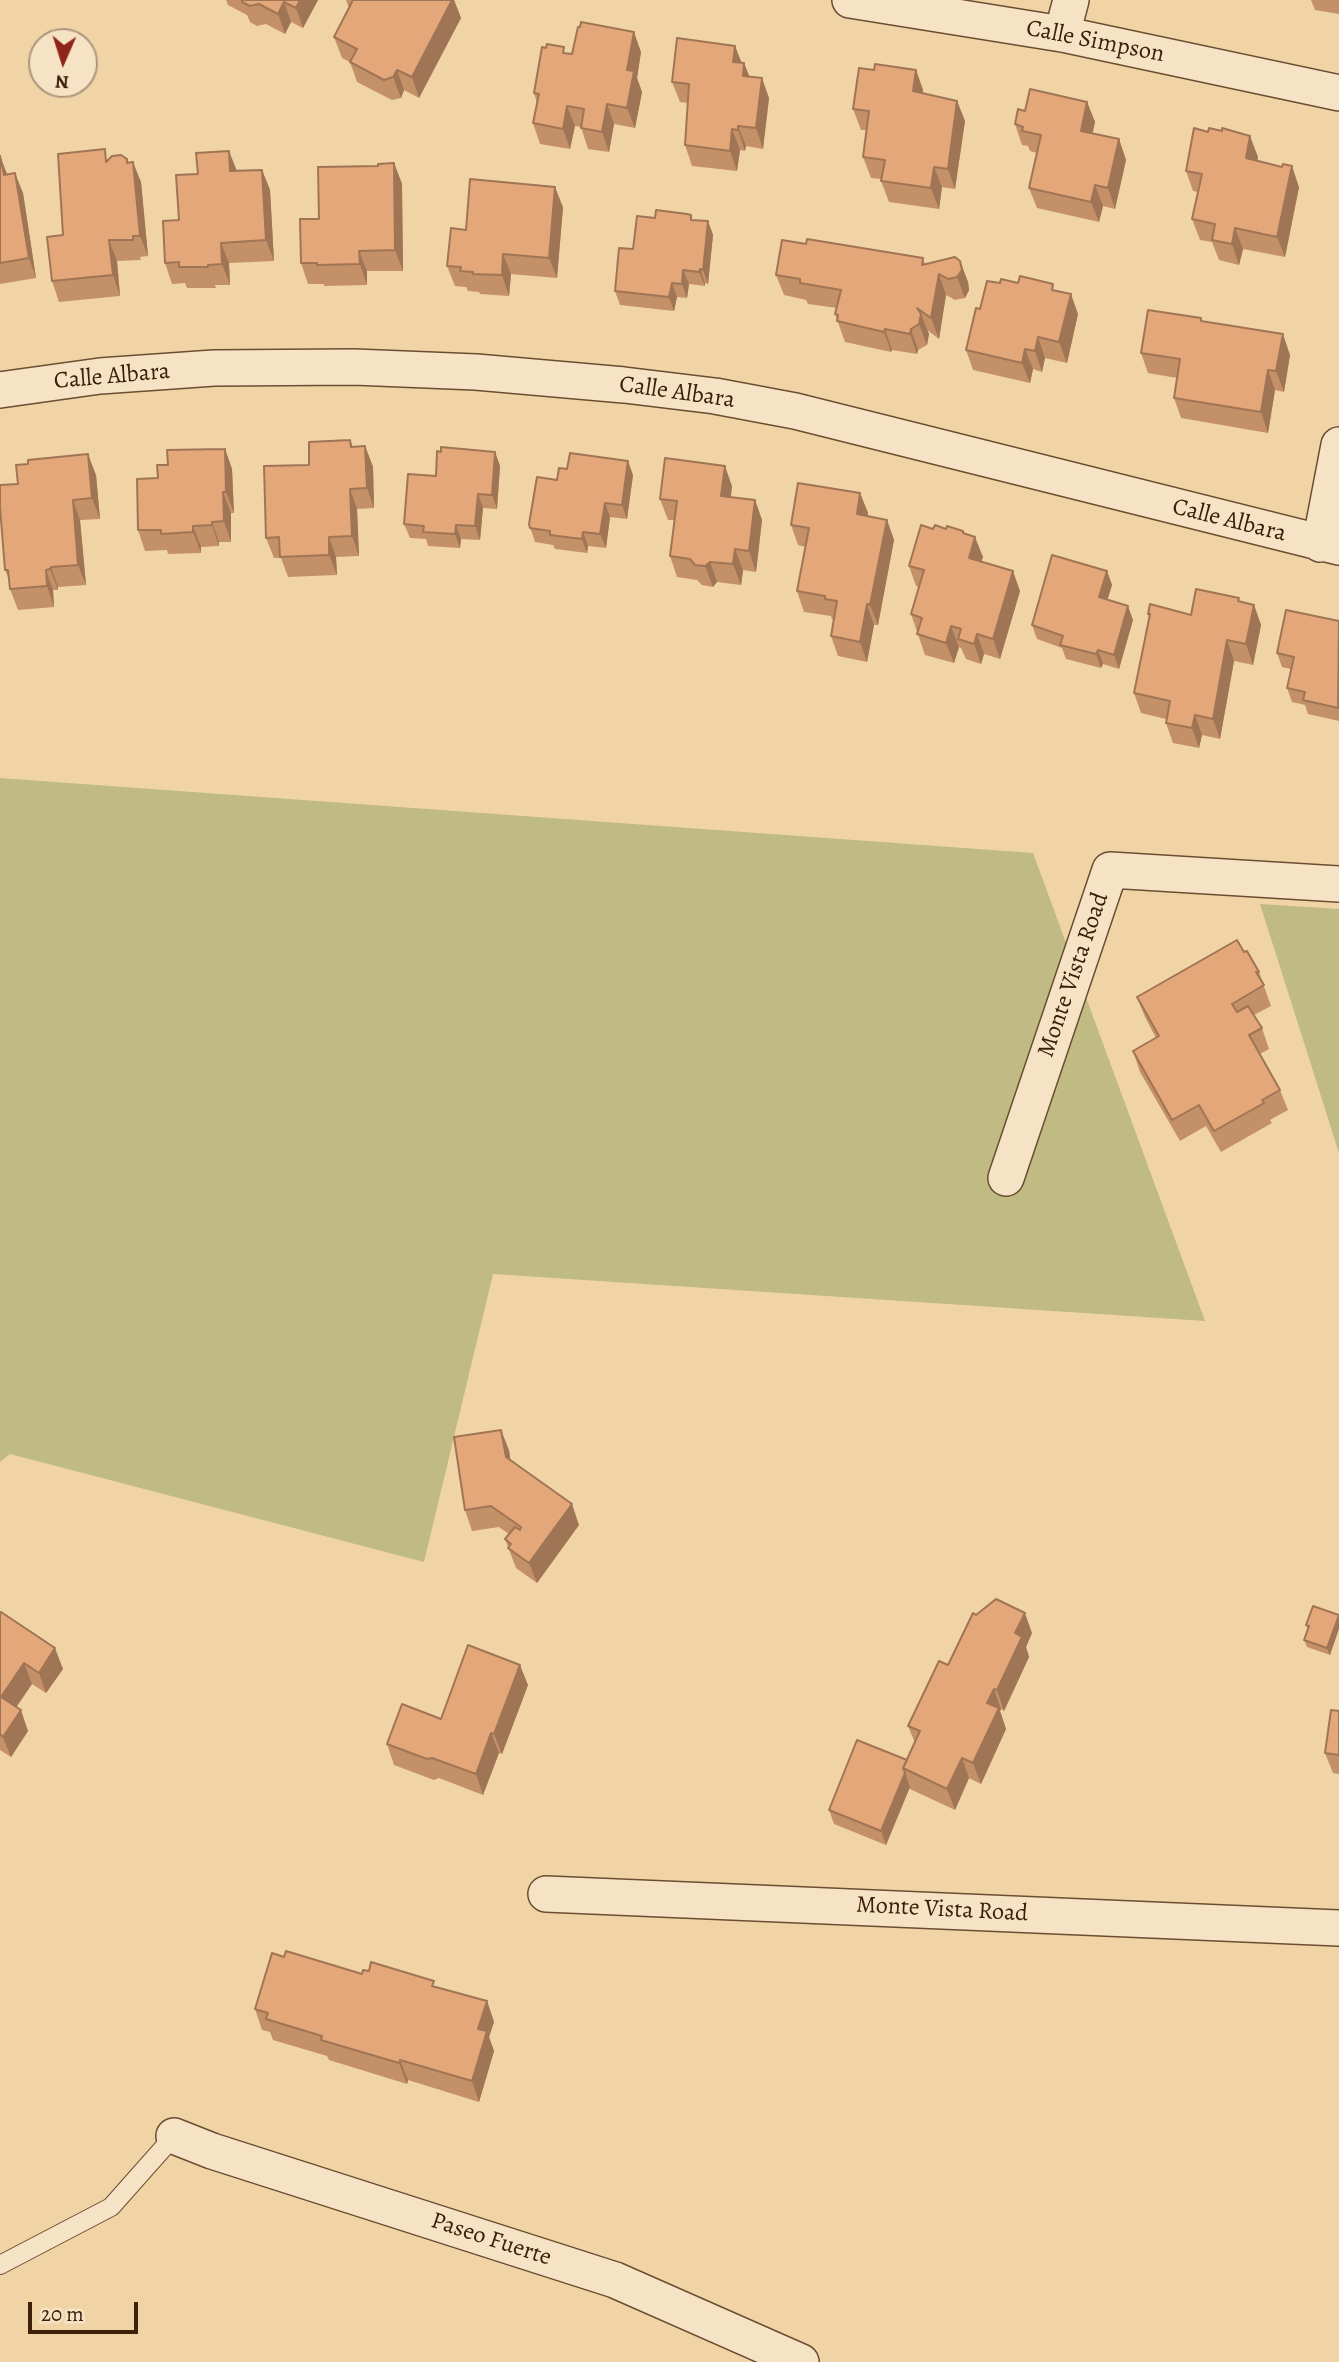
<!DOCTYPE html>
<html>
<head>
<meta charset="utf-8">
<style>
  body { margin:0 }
  #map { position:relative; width:1339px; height:2362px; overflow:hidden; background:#f1d4a6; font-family:Alegreya,serif }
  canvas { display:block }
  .north { position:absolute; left:28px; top:28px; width:70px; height:70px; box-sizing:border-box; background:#f6e3c5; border:2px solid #ac957a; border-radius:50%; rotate:183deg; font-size:19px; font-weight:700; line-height:28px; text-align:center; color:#3e200a }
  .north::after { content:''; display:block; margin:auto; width:24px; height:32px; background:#8f2418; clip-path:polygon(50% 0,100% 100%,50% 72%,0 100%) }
  .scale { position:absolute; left:28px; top:2302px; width:110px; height:32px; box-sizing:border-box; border:4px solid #3e200a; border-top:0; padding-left:9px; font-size:21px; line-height:24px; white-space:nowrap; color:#3e200a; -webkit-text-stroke:5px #f6e3c5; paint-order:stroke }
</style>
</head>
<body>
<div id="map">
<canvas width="1339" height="2362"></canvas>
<div class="north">N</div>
<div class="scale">20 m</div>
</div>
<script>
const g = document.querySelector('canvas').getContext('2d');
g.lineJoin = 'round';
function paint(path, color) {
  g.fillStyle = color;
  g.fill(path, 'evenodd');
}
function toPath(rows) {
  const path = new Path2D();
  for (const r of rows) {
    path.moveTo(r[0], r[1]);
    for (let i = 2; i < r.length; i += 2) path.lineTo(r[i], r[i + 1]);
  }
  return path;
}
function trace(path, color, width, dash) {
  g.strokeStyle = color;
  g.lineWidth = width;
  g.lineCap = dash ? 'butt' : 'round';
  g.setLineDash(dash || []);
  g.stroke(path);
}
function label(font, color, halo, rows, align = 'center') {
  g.font = font + ' Alegreya,serif';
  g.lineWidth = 7;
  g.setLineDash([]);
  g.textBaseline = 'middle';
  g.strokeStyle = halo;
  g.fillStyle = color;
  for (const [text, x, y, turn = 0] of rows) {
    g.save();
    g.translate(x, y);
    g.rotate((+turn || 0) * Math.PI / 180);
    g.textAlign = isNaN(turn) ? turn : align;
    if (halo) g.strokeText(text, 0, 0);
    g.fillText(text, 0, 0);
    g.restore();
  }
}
paint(toPath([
  [0,778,1033,853,1205,1321,493,1274,424,1562,10,1454,0,1462],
  [1260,904,1339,909,1339,1153]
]), '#bfbb83');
const service = toPath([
  [0,2265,111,2207,174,2136]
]);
const minor = toPath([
  [850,0,1062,34,1339,93],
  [1062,34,1071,0],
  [0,390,100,376,214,368,354,367,476,372,624,385,715,396,795,411,1339,547],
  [1320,544,1339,445],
  [1006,1178,1110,870,1339,884],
  [546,1894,1339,1928],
  [174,2136,212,2151,615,2280,801,2362]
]);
trace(service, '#6b4d31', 20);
trace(minor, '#6b4d31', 38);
trace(service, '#f6e3c5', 18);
trace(minor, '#f6e3c5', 35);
paint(toPath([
  [226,0,318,0,303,28,291,22,285,34,266,24,257,26,250,22,247,15,228,5],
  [346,0,454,0,461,18,419,98,404,90,401,98,392,100,357,82,350,62,342,58,334,37,349,8],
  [1311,0,1339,0,1339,14,1315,10],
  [735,46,741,63,744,63,749,76,769,98,763,149,746,146,745,151,740,150,737,171,692,166,685,145,688,103,680,102,672,82],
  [641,52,637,78,642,92,635,128,614,124,609,152,588,149,581,127,575,126,570,149,540,144,533,123,537,103,534,93,567,53],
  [874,70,916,70,923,90,923,94,957,101,965,121,955,189,942,187,939,209,889,202,881,181,882,179,871,178,863,157,867,130,861,130,853,109],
  [1087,102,1095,122,1092,133,1119,139,1126,160,1115,209,1103,206,1099,222,1037,208,1029,188,1037,153,1030,151,1028,146,1022,145,1015,124,1025,111],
  [0,156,7,174,23,193,36,278,0,284],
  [1258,157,1257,160,1299,187,1285,257,1243,249,1239,265,1219,260,1212,242,1200,240,1192,219,1198,192,1193,191,1186,171],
  [108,159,127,159,141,182,148,256,140,257,141,260,117,261,120,296,59,302,52,281,63,235],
  [394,163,402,184,403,271,367,271,367,285,324,286,324,284,308,284,301,263,319,219,378,166],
  [262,170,270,190,274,261,229,263,230,285,215,285,216,288,187,288,185,283,172,284,165,263,179,220,237,171],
  [563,207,557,278,511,274,509,296,480,294,479,292,468,291,466,287,455,286,447,266,466,230],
  [655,218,708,221,713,235,708,284,705,283,705,286,689,284,687,298,677,297,674,311,620,305,615,291,633,249],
  [806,244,923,258,925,264,960,261,968,282,969,290,965,298,955,300,946,295,939,339,927,330,929,334,927,345,918,350,917,354,892,350,891,352,845,342,835,314,837,308,808,304,806,300,784,295,776,275],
  [1000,283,1018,283,1056,290,1078,314,1067,363,1045,358,1042,372,1033,369,1030,383,973,370,966,350,980,309],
  [1201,318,1202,321,1290,355,1284,392,1275,390,1268,433,1181,418,1174,398,1177,378,1148,373,1141,353],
  [350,440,353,447,365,446,373,467,374,508,357,509,359,556,336,557,337,575,288,577,281,558,274,558,266,538,309,465],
  [225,449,232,469,234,513,231,513,231,542,219,542,219,546,201,547,201,553,168,554,167,550,145,551,138,530,158,478,168,465],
  [441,452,495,452,500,466,497,509,483,508,480,540,461,539,460,548,428,546,426,539,410,538,404,524,436,476],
  [96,475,100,519,80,520,86,585,58,587,58,590,53,590,54,607,18,610,10,589,10,582,5,570],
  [633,475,627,519,610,517,606,548,588,546,587,553,555,549,553,545,535,542,529,524,557,480],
  [732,486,731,497,755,500,762,520,756,572,743,570,741,585,717,582,713,587,702,585,697,580,677,577,670,556,674,520,668,520,660,499],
  [860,493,868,513,867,516,887,520,894,540,878,625,874,625,867,662,838,656,831,636,834,620,832,619,831,616,804,612,797,591,806,547,798,545,791,525],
  [933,529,963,531,983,557,981,561,1020,591,1000,659,984,654,981,664,966,659,961,648,959,647,954,663,925,655,911,614,919,587,916,586,909,566],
  [1107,571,1112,585,1107,600,1133,620,1119,669,1103,664,1101,668,1066,659,1062,648,1037,639,1032,625],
  [1241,602,1254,605,1261,625,1253,665,1234,661,1220,739,1202,735,1199,748,1173,743,1166,723,1166,719,1141,713,1134,693,1149,618,1148,614,1191,615],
  [1339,621,1339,721,1308,714,1305,705,1292,702,1287,688,1291,669,1282,667,1277,653],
  [1244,952,1259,972,1271,1006,1254,1015,1262,1028,1269,1049,1260,1054,1280,1090,1288,1110,1270,1120,1272,1123,1221,1152,1206,1126,1180,1141,1140,1072,1133,1051,1156,1038,1145,1017,1137,997],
  [509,1450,510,1460,579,1525,537,1583,516,1568,505,1539,509,1534,499,1527,472,1531,465,1510],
  [0,1613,63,1669,46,1693,32,1684,16,1707,28,1731,11,1757,0,1750],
  [1339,1615,1330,1655,1307,1647,1304,1640,1308,1629,1306,1625],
  [1032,1633,1026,1647,1029,1657,1004,1711,1001,1709,1000,1711,1006,1729,981,1784,969,1778,955,1810,910,1789,910,1787,886,1845,834,1824,829,1810,907,1760,915,1743,908,1726,948,1665],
  [528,1685,502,1754,499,1753,483,1795,439,1778,434,1780,394,1765,387,1744,441,1719],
  [1339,1711,1339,1774,1333,1773,1325,1753],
  [362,1974,436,1987,487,2001,494,2022,489,2037,494,2051,479,2102,408,2080,407,2084,329,2060,327,2056,273,2040,270,2032,262,2030,255,2009]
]), '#c49068');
paint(toPath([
  [300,0,318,0,303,28,296,8],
  [452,0,454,0,461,18,419,98,412,77],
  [284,2,291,22,285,34,278,14],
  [634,32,641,52,637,78,642,92,635,128,627,108,627,70],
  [735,46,743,66,733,62],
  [744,63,752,83,743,76],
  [397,70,404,90,401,98,393,77],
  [916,70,923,90,920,112,913,91],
  [762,78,769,98,763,149,756,128],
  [957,101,965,121,955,189,948,169],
  [1087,102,1095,122,1089,151,1081,131],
  [607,104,614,124,609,152,602,132],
  [567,106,575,126,570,149,563,129],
  [738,126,746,146,745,151,738,130],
  [732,129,740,150,737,171,730,151],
  [1250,136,1258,157,1254,178,1246,158],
  [1119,139,1126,160,1115,209,1108,188],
  [229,151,237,171,230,171],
  [0,156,8,177,4,175],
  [133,162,141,182,148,256,140,236],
  [394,163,402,184,403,271,395,250],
  [1292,166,1299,187,1285,257,1277,237],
  [934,167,942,187,939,209,931,188],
  [262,170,270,190,274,261,266,240],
  [15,173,23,193,36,278,29,258],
  [1095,185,1103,206,1099,222,1091,202],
  [555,187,563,207,557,278,549,258],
  [708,221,713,235,708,284,703,270],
  [1235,228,1243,249,1239,265,1232,244],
  [109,240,117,261,120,296,113,275],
  [221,243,229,263,230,285,222,264],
  [359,251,367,271,367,285,360,264],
  [503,254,511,274,509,296,502,275],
  [960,261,968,282,969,290,965,298,957,277],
  [700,269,705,283,705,286,699,272],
  [683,270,689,284,687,298,682,284],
  [939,274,946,295,939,339,931,318],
  [672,283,677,297,674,311,669,297],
  [1071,294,1078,314,1067,363,1059,342],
  [921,314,929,334,927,345,919,324],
  [885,329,892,350,891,352,884,332],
  [911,329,918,350,917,354,910,334],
  [1283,334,1290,355,1284,392,1276,371],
  [1038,337,1045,358,1042,372,1035,351],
  [1025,349,1033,369,1030,383,1022,363],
  [1268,370,1275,390,1268,433,1261,412],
  [365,446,373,467,374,508,367,488],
  [225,449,232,469,234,513,226,492],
  [495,452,500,466,497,509,492,495],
  [88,454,96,475,100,519,92,498],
  [628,461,633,475,627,519,622,505],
  [725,466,732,486,728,517,721,496],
  [350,489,357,509,359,556,352,536],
  [223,492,231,513,231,542,224,521],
  [860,493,868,513,864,534,857,514],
  [478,494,483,508,480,540,475,526],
  [73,500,80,520,86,585,78,565],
  [755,500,762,520,756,572,749,551],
  [605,503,610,517,606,548,600,534],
  [887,520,894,540,878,625,870,605],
  [212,522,219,542,219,546,212,525],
  [456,525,461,539,460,548,455,534],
  [193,526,201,547,201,553,193,532],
  [963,531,971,551,975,537,983,557,976,578,969,558,963,533],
  [583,532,588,546,587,553,582,539],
  [329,537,336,557,337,575,329,555],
  [735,549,743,570,741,585,733,564],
  [710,562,717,582,713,587,705,566],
  [51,567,58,587,58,590,50,569],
  [46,570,53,590,54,607,47,586],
  [1013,571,1020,591,1000,659,993,639],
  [1107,571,1112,585,1104,611,1099,597],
  [867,604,874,625,867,662,860,642],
  [1254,605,1261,625,1253,665,1246,644],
  [1128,606,1133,620,1119,669,1114,655],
  [951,626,959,647,954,663,946,643],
  [977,634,984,654,981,664,974,644],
  [1227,640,1234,661,1220,739,1213,719],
  [1098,650,1103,664,1101,668,1096,654],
  [1195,715,1202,735,1199,748,1192,728],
  [501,1430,509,1450,513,1477,506,1457],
  [572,1504,579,1525,537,1583,529,1563],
  [1025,1613,1032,1633,1026,1647,1029,1657,1004,1711,997,1690,1015,1633],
  [1339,1615,1339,1629,1330,1655,1327,1648],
  [55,1648,63,1669,46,1693,39,1673],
  [24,1663,32,1684,9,1718,1,1697],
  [520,1665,528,1685,502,1754,494,1734],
  [994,1689,1001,1709,1000,1711,1006,1729,981,1784,973,1763,987,1703],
  [21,1710,28,1731,11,1757,3,1737],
  [491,1733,499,1753,483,1795,476,1774],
  [962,1758,969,1778,955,1810,947,1789],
  [905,1773,910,1787,886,1845,881,1831],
  [487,2001,494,2022,489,2037,494,2051,479,2102,472,2081,478,2029],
  [400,2060,408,2080,407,2084,399,2063]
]), '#a07555');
const building = toPath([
  [242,0,300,0,296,8,284,2,278,14,259,4,250,6,242,2,242,0],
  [353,0,452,0,412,77,397,70,393,77,384,80,350,62,357,49,334,37,353,0],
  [581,22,634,32,627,70,634,71,627,108,607,104,602,132,581,128,584,109,567,106,563,129,533,123,539,94,534,93,542,47,546,48,547,44,564,47,563,53,572,54,578,27,580,27,581,22],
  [677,38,735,46,733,62,744,63,743,76,762,78,756,128,738,126,738,130,732,129,730,151,685,145,689,84,672,82,677,38],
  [875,64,916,70,913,91,957,101,948,169,934,167,931,188,881,181,885,160,863,157,869,111,853,109,859,68,874,70,875,64],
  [1030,89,1087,102,1081,131,1119,139,1108,188,1095,185,1091,202,1029,188,1041,135,1022,131,1023,127,1015,124,1018,109,1025,111,1030,89],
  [1194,128,1208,132,1209,128,1222,131,1222,128,1250,136,1246,158,1282,167,1283,164,1292,166,1277,237,1235,228,1232,244,1212,240,1215,224,1192,219,1202,174,1186,171,1194,128],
  [105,149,106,162,112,156,121,155,127,159,127,163,133,162,140,236,133,236,133,240,109,240,113,275,52,281,47,237,63,235,58,154,105,149],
  [229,151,230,171,262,170,266,240,221,243,222,264,208,265,208,267,179,267,179,262,165,263,163,221,179,220,176,175,198,174,196,153,229,151],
  [0,156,4,175,15,173,29,258,0,263,0,156],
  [394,163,395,250,359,251,360,264,317,265,317,263,301,263,300,219,319,219,318,167,378,166,378,164,394,163],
  [470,179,555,187,549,258,503,254,502,275,473,274,473,272,460,271,461,267,447,266,451,228,466,230,470,179],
  [656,210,687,214,691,215,691,220,708,221,703,270,700,269,699,272,683,270,682,284,672,283,669,297,615,291,619,248,633,249,637,216,655,218,656,210],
  [807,239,923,258,922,265,955,257,960,261,962,270,957,277,948,279,939,274,931,318,917,308,921,314,919,324,911,329,910,334,885,329,884,332,837,321,838,315,835,314,841,290,800,283,800,279,776,275,782,240,806,244,807,239],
  [1020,276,1053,284,1052,290,1071,294,1059,342,1038,337,1035,351,1025,349,1022,363,966,350,976,308,980,309,987,281,1000,283,1001,279,1018,283,1020,276],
  [1148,310,1201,318,1201,321,1283,334,1276,371,1268,370,1261,412,1174,398,1180,359,1141,353,1148,310],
  [350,440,351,447,365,446,367,488,350,489,352,536,329,537,329,555,280,557,279,537,266,538,264,466,309,465,309,442,350,440],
  [441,447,495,452,492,495,478,494,475,526,456,525,455,534,423,532,424,526,404,524,408,474,436,476,437,451,441,452,441,447],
  [225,449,226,492,223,492,224,521,212,522,212,525,193,526,193,532,161,534,161,530,138,530,137,479,158,478,157,465,168,465,167,450,225,449],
  [570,453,628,461,622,505,605,503,600,534,583,532,582,539,550,535,550,531,530,528,529,524,537,477,557,480,559,468,567,469,570,453],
  [88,454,92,498,73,500,78,565,51,567,50,569,46,570,47,586,10,589,8,570,5,570,0,507,0,485,18,484,16,465,28,464,28,460,88,454],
  [665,458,725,466,721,496,755,500,749,551,735,549,733,564,710,562,705,566,695,565,690,559,670,556,677,501,660,499,665,458],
  [798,483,860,493,857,514,887,520,870,605,867,604,860,642,831,636,837,601,825,599,825,596,797,591,809,528,791,525,798,483],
  [921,525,933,529,935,525,946,529,947,526,963,531,963,533,975,537,969,558,1013,571,993,639,977,634,974,644,958,639,961,629,951,626,946,643,917,634,922,618,911,614,924,570,909,566,921,525],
  [1052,555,1107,571,1099,597,1128,606,1114,655,1098,650,1096,654,1060,645,1063,636,1032,625,1052,555],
  [1196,589,1239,598,1238,601,1254,605,1246,644,1227,640,1213,719,1195,715,1192,728,1166,723,1170,701,1134,693,1150,614,1148,614,1150,604,1191,615,1196,589],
  [1286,610,1339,621,1338,708,1303,700,1305,692,1287,688,1294,657,1277,653,1286,610],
  [1237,940,1244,952,1247,951,1259,972,1256,972,1264,985,1232,1004,1237,1012,1248,1006,1262,1028,1249,1035,1280,1090,1262,1100,1264,1103,1214,1131,1199,1105,1172,1120,1133,1051,1159,1036,1137,997,1237,940],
  [501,1430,506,1457,572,1504,529,1563,508,1548,511,1544,505,1539,515,1527,520,1530,521,1527,491,1506,465,1510,454,1437,501,1430],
  [996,1599,1025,1613,1015,1633,1022,1637,997,1690,994,1689,987,1703,999,1708,973,1763,962,1758,947,1789,903,1768,920,1731,908,1726,939,1661,948,1665,973,1613,976,1615,996,1599],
  [1313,1606,1339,1615,1327,1648,1304,1640,1309,1626,1306,1625,1313,1606],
  [1,1612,55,1648,39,1673,24,1663,1,1697,21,1710,3,1737,0,1734,0,1613,1,1612],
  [468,1645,520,1665,494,1734,491,1733,476,1774,432,1758,427,1759,387,1744,402,1704,441,1719,468,1645],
  [1331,1710,1339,1711,1339,1755,1325,1753,1331,1710],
  [857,1740,907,1760,903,1768,905,1773,881,1831,829,1810,857,1740],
  [286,1951,362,1974,363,1970,369,1971,371,1962,434,1981,432,1986,487,2001,478,2029,487,2031,472,2081,400,2060,399,2063,321,2040,322,2036,266,2019,268,2013,255,2009,272,1953,284,1957,286,1951]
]);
paint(building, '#e4a779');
trace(building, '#a07555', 2);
label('24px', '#3e200a', '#f6e3c5', [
  ["Calle Simpson",1095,42,11],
  ["Calle Albara",112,377,-5],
  ["Calle Albara",677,393,8],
  ["Calle Albara",1229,521,14],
  ["Monte Vista Road",1074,975,-71],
  ["Monte Vista Road",942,1910,3],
  ["Paseo Fuerte",491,2240,18]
]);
</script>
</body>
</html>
